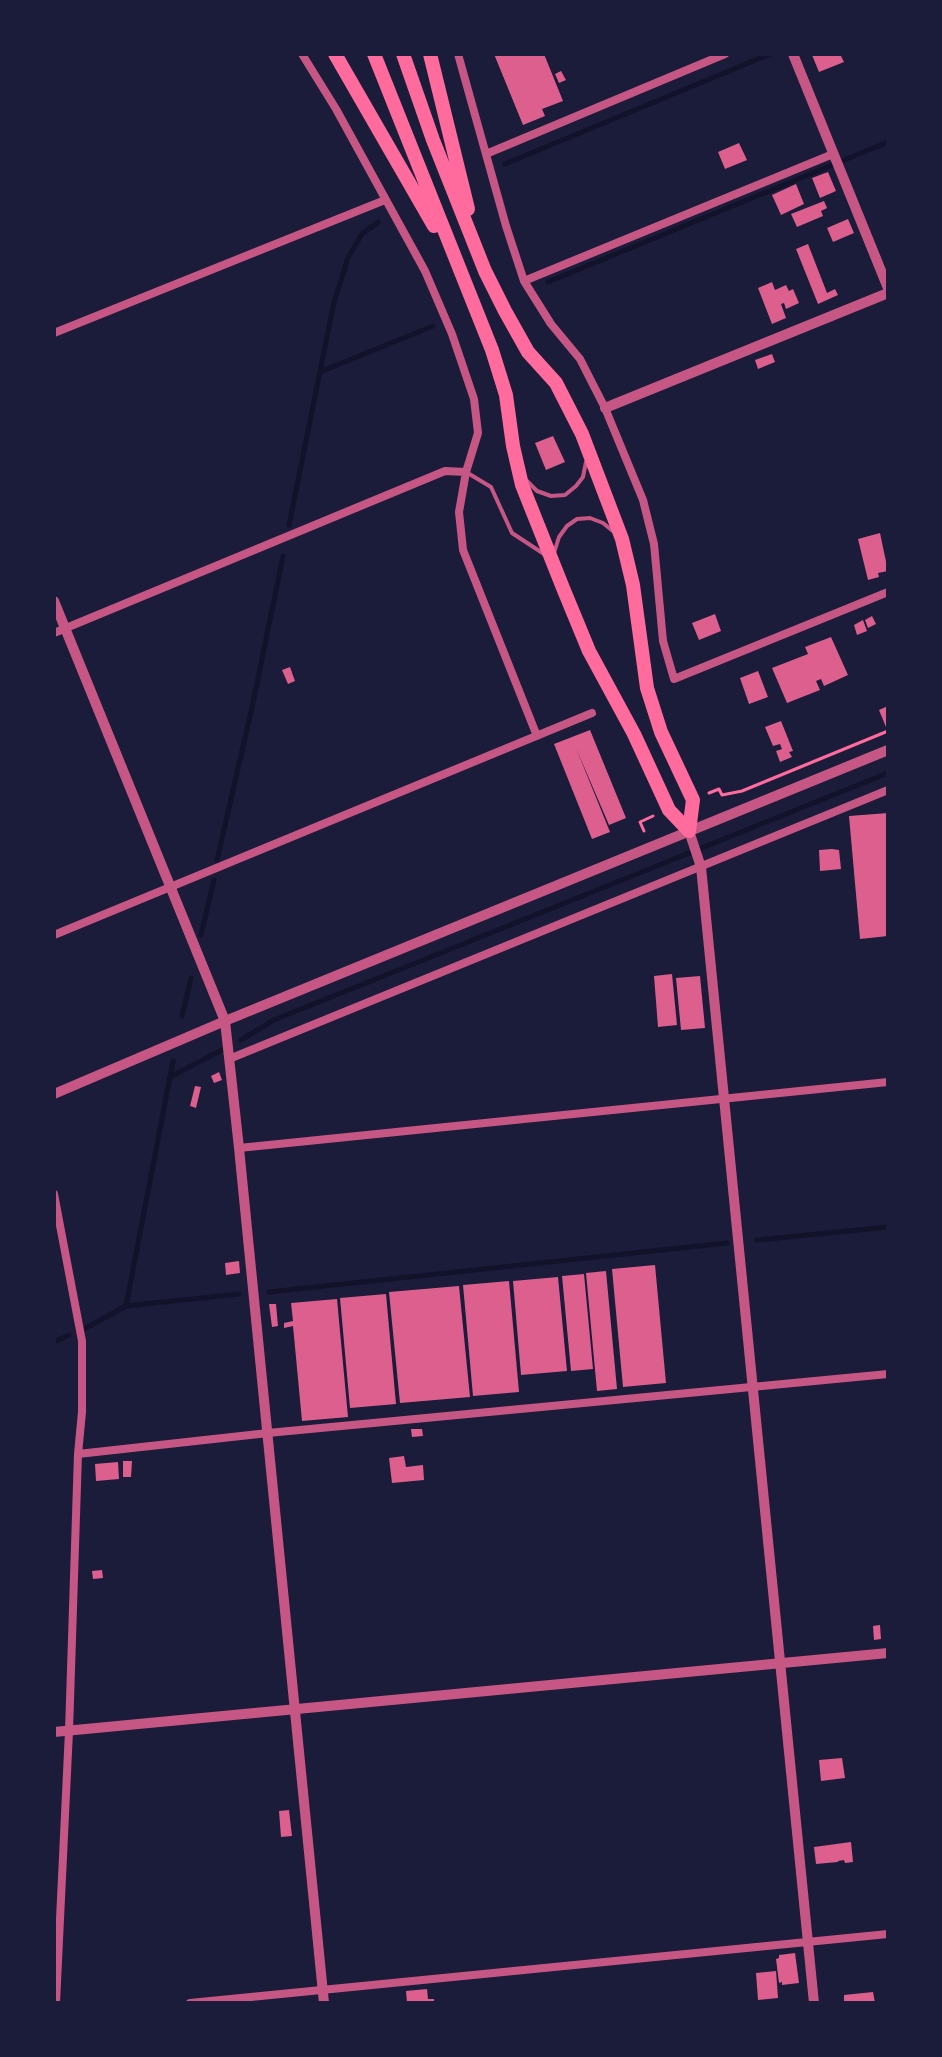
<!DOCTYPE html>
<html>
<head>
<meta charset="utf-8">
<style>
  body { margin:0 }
  #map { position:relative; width:942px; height:2057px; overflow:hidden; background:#1b1b3a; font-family:Karla,sans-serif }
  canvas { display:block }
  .frame { position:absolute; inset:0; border:56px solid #1b1b3a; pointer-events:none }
</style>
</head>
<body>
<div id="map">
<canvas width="942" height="2057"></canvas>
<div class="frame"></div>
</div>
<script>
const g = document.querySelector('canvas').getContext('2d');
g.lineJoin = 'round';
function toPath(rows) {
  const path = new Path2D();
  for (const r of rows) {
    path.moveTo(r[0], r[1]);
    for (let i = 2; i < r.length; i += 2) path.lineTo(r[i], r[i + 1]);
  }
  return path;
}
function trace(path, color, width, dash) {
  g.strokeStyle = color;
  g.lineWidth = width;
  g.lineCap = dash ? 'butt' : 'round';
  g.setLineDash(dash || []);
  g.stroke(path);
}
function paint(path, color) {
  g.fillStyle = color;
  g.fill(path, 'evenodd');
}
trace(toPath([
  [505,164,770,54],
  [548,282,888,142],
  [320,372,433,326],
  [289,525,334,302,348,258,362,234,378,222],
  [217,860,253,703,283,556],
  [201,935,214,880],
  [182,1016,191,978],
  [241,1040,274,1020,888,773],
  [170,1077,224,1049],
  [757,1240,888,1227],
  [269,1292,727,1243],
  [126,1306,173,1061],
  [84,1329,126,1306,239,1294],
  [54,1342,69,1335]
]), '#12122b', 5);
paint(toPath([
  [494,54,544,54,563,101,542,109,545,116,523,125],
  [816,54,840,54,844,62,819,72,812,55],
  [561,71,566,80,559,83,555,74],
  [739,143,747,160,725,169,718,152],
  [828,172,836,191,820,198,812,178],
  [796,184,804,204,781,215,772,195],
  [824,201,827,208,821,211,823,216,797,227,791,214],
  [848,219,854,233,833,242,827,228],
  [808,244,827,293,835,289,838,295,818,304,796,249],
  [772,282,775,290,786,285,789,291,793,289,799,303,786,309,784,303,781,304,786,318,772,324,758,288],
  [772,354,775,362,758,369,755,360],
  [553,436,565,462,546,470,535,443],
  [880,533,888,571,878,573,879,577,868,580,858,539],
  [715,614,721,631,699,640,692,623],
  [872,616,876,624,868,628,865,620],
  [863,620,867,631,857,635,854,625],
  [831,637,848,675,824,686,821,679,816,681,820,690,787,703,772,668,808,654,805,647],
  [290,667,295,681,288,684,282,670],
  [758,671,768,697,749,704,740,678],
  [888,706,888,732,879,710],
  [781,721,793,751,789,752,792,757,780,762,776,751,782,749,780,744,773,746,765,727],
  [590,730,626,818,609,825,576,748,610,832,592,839,554,744],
  [888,813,888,936,860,939,849,816],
  [832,849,839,850,841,869,820,871,819,850],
  [672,974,677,1025,658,1027,654,976],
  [700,976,705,1028,681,1030,676,978],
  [219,1072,222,1080,214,1083,211,1076],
  [195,1086,201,1087,196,1108,190,1106],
  [239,1261,240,1273,226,1275,225,1263],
  [655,1265,666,1383,623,1387,612,1269],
  [606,1271,617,1389,597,1391,586,1273],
  [584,1274,593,1369,571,1371,562,1276],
  [558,1277,567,1371,521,1375,513,1281],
  [509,1281,519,1392,473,1396,463,1285],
  [459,1286,470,1397,400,1403,389,1292],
  [386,1294,396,1404,350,1408,340,1298],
  [337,1299,348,1417,302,1421,293,1326,284,1328,284,1323,293,1321,291,1303],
  [269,1304,276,1304,278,1326,272,1327],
  [411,1429,422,1429,423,1436,412,1437],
  [404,1456,406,1467,423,1465,424,1480,392,1483,389,1458],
  [123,1461,132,1461,131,1477,123,1477],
  [118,1462,119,1479,96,1481,95,1464],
  [102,1570,103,1578,93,1579,92,1571],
  [880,1625,881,1639,874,1640,873,1626],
  [842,1758,845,1778,821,1781,819,1760],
  [289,1810,292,1836,281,1837,279,1811],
  [851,1842,853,1862,845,1863,844,1860,838,1861,838,1862,816,1864,814,1847],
  [795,1953,799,1983,782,1985,782,1982,779,1983,776,1959,779,1958,779,1955],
  [776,1971,778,1998,758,2000,756,1973],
  [427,1989,428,1999,434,1999,434,2003,407,2003,406,1991],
  [873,1992,875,2003,844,2003,844,1995]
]), '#dd5f8e');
trace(toPath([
  [709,793,719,789,722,795,742,791,888,731],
  [644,831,640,822,653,816]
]), '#ff6b9d', 3);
trace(toPath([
  [466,472,491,487,512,533,544,554],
  [527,481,537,491,551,496,565,495,576,486,583,477,586,462],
  [554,553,559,537,567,526,577,519,590,518,603,523,614,532]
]), '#c65784', 4);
trace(toPath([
  [302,54,336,109,425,271,452,334,474,399,478,433,466,472,459,512,463,550,537,736],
  [458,54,506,226,524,281,551,324,580,359,605,408,643,500,654,544,663,641,674,679,888,592],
  [486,154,725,54],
  [524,281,833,154],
  [54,333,385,200],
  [54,633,445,471,466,472],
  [54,935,592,713],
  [229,1059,888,790],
  [239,1148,888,1082],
  [54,1194,82,1341,82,1412,78,1454,69,1731,56,2003],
  [78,1454,268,1433,888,1374],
  [190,2003,888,1934]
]), '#c65784', 8);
trace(toPath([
  [793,54,888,288],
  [605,408,888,293],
  [54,601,225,1021,239,1148,324,2003],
  [689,831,701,867,814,2003],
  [54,1094,225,1021,888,750],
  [54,1732,888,1653]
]), '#c65784', 10);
trace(toPath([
  [335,54,434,226],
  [374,54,492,350,506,395,513,446,522,485,563,588,589,651,634,734,669,810,689,831],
  [403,54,433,140,485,271,505,311,528,352,556,383,582,434,622,539,633,585,647,688,661,732,693,800,689,831],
  [430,54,468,209]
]), '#ff6b9d', 14);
</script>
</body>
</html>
